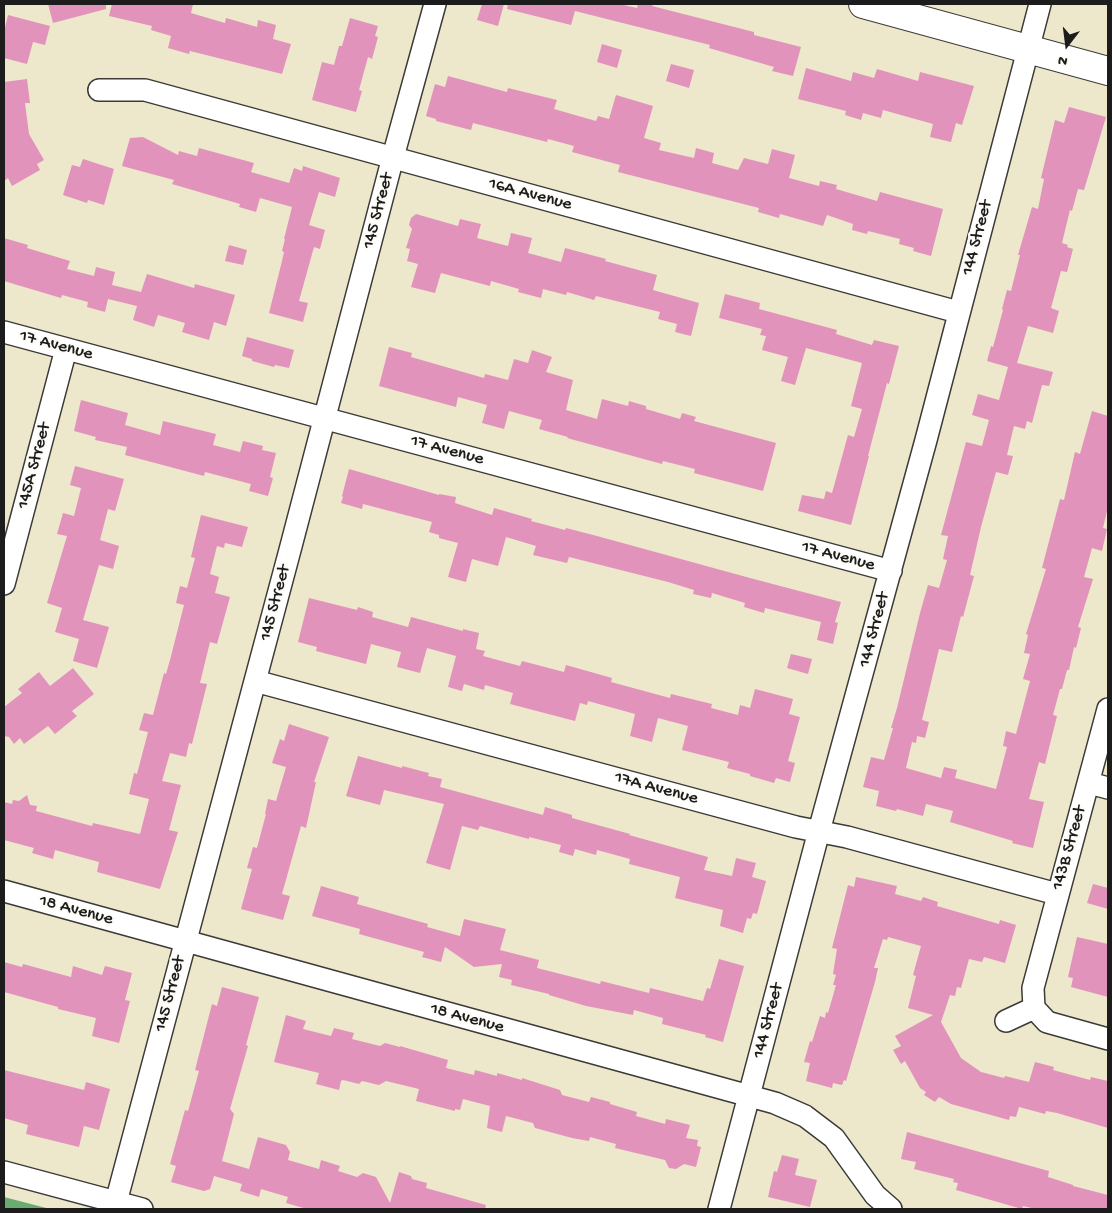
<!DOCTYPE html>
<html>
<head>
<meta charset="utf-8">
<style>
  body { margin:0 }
  #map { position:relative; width:1112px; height:1213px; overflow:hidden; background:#ede7cc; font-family:"Gochi Hand",sans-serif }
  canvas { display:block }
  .frame { position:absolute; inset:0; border:5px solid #1c1c1c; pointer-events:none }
  .north { position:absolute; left:1042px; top:20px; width:50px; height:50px; -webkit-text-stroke:4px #fdfcf7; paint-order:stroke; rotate:195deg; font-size:14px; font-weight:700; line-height:20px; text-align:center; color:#1c1c1c }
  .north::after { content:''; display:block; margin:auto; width:18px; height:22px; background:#1c1c1c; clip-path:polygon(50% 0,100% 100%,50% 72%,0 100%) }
</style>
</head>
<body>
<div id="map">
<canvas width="1112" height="1213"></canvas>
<div class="frame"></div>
<div class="north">N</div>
</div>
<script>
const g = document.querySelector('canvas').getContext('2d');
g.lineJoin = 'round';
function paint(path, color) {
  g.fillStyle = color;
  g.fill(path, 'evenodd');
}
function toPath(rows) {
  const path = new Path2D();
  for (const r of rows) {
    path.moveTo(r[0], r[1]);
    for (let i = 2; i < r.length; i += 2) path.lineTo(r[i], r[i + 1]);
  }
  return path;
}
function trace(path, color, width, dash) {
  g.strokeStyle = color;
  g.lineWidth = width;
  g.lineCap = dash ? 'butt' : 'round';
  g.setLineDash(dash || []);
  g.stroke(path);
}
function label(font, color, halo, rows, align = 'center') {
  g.font = font + ' "Gochi Hand",sans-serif';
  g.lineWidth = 4.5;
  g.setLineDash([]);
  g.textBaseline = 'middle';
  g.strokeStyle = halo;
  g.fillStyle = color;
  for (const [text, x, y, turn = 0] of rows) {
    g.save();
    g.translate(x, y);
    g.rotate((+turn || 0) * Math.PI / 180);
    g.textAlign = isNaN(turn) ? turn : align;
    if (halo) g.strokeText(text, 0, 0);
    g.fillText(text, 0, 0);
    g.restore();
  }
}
paint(toPath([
  [4,1197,50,1209,4,1209]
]), '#68ac71');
paint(toPath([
  [48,4,106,4,106,9,53,23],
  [112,4,193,4,191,13,225,23,226,18,257,27,258,20,276,25,273,39,291,44,282,74,190,51,189,54,168,48,171,36,151,30,152,26,109,16],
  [482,4,504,4,498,26,477,20],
  [508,4,619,4,637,8,638,4,653,4,652,6,754,32,754,35,801,47,793,76,772,71,774,67,709,48,710,45,575,11,571,25,507,9],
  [8,15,50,26,45,45,33,42,27,64,4,58,4,32],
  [350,18,378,26,375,36,378,37,372,59,368,57,359,90,362,91,356,112,312,100,322,62,334,65,339,46,342,46],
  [602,44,622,50,617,68,597,62],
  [671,64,694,70,689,88,666,81],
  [806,68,851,81,853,72,874,78,877,69,918,81,920,72,974,86,962,125,956,123,951,142,930,137,933,124,883,110,881,118,863,113,861,120,845,115,846,111,798,99],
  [448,76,507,92,508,88,557,100,554,109,596,121,598,116,609,119,616,95,653,106,644,138,661,143,659,150,694,158,696,148,714,153,712,163,738,170,744,158,768,164,772,149,795,155,789,178,819,186,820,181,837,185,836,189,877,201,880,192,943,209,931,256,913,251,914,248,899,244,900,239,868,231,867,234,852,230,853,224,827,215,823,226,780,214,779,218,758,212,759,208,618,172,620,165,572,152,574,146,548,139,547,142,473,123,471,130,436,121,436,119,426,116,435,84,445,87],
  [27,79,30,103,25,103,29,134,44,160,37,164,40,170,12,186,8,178,4,181,4,82],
  [1069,107,1106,117,1084,190,1078,189,1072,211,1070,210,1062,243,1068,245,1067,247,1073,249,1067,272,1061,271,1051,308,1059,311,1053,333,1028,326,1017,363,1053,372,1049,386,1042,385,1032,423,1027,421,1025,429,1014,426,1007,455,1013,456,1008,475,996,472,981,527,970,575,974,576,963,617,961,616,952,652,939,649,922,720,929,722,925,738,917,736,916,743,912,742,906,768,941,778,944,767,957,770,955,778,996,789,1007,747,1003,746,1006,731,1016,734,1030,681,1023,679,1030,654,1024,653,1028,635,1026,634,1046,569,1042,568,1060,499,1064,500,1075,452,1080,454,1092,411,1108,416,1108,507,1103,528,1107,529,1102,551,1092,548,1084,577,1093,579,1078,627,1081,628,1076,648,1074,647,1069,670,1067,670,1062,689,1060,689,1053,715,1057,716,1045,764,1039,762,1029,799,1044,802,1033,848,1012,843,1013,841,950,822,953,811,926,804,923,816,897,809,896,811,876,806,879,791,863,787,871,757,884,760,893,728,891,728,897,708,920,613,928,585,939,588,947,560,943,559,948,536,941,535,966,442,982,446,989,420,972,415,978,394,999,400,1008,367,987,361,991,346,993,347,1003,310,1002,309,1007,290,1011,291,1020,255,1018,255,1032,207,1038,209,1044,179,1041,178,1055,120,1064,123],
  [143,137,178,155,179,151,197,156,199,148,254,163,251,172,289,183,294,168,302,171,303,166,340,178,335,197,319,192,309,225,325,230,320,249,314,247,299,301,308,303,303,322,269,313,282,261,284,252,282,251,285,239,284,239,292,207,260,198,256,212,239,207,240,204,172,184,174,180,122,166,130,138],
  [83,159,114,169,104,205,88,200,87,203,63,195,72,165,80,167],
  [416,214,458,226,460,219,481,224,477,238,508,246,511,233,532,238,528,253,561,262,565,248,606,259,605,261,657,275,653,290,699,303,691,336,675,332,677,324,658,319,660,312,596,296,594,300,567,292,566,295,543,289,541,298,518,292,519,289,491,281,490,286,441,273,435,293,411,287,418,264,407,261,410,249,406,248,412,229,409,225,411,218],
  [4,238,28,245,27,248,70,261,67,269,94,276,96,267,115,272,112,285,141,292,147,274,194,288,195,284,235,295,226,326,214,322,209,340,182,332,185,323,158,315,154,327,133,320,137,306,108,299,105,312,87,307,88,302,62,295,61,298,4,281],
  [229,245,247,250,243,265,225,261],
  [725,294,760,303,759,309,837,330,836,334,872,345,874,340,899,346,889,384,887,383,868,456,869,456,851,525,798,511,802,495,824,499,826,491,832,493,848,435,854,437,862,409,851,406,862,363,806,348,795,385,781,381,788,357,762,350,766,336,760,335,762,329,719,318],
  [247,337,294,350,289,368,275,365,274,367,252,361,252,359,242,356],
  [389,347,412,353,411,357,484,378,485,374,508,380,514,359,528,363,532,350,552,357,546,372,573,380,566,410,597,419,602,399,628,406,629,401,646,406,646,409,680,419,682,413,696,417,694,421,776,443,763,491,694,473,695,469,663,461,662,464,567,438,568,437,539,429,542,420,509,411,504,429,482,423,487,405,458,397,456,407,379,386],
  [81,400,128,413,125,425,160,435,163,421,216,434,213,445,240,452,243,441,263,446,262,450,276,453,270,477,273,478,268,496,249,491,251,484,205,472,204,476,125,455,127,447,95,440,96,437,74,431],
  [75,466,124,479,115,511,108,509,100,540,119,546,113,569,99,565,83,620,109,627,97,668,73,661,79,639,55,632,62,608,47,603,67,536,57,534,63,513,74,516,81,488,70,485],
  [349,469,439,495,439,494,456,497,455,503,492,515,494,508,532,519,531,521,565,530,566,528,597,536,750,578,841,602,835,622,838,623,833,644,817,640,821,622,765,608,764,613,744,607,745,603,712,593,711,598,693,594,694,590,668,582,569,557,567,563,533,555,536,546,506,537,498,566,472,559,466,582,448,577,458,543,439,538,439,535,429,532,432,522,363,504,362,509,341,503,343,497,342,496],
  [201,515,248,527,242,547,225,543,224,548,217,546,210,574,219,577,215,593,230,597,217,644,210,642,200,683,207,684,192,744,189,743,186,757,170,753,162,781,181,785,169,830,178,832,160,889,97,872,99,862,55,850,53,859,32,853,34,848,4,840,4,802,12,804,13,800,19,801,27,795,30,805,37,806,36,811,92,826,93,823,140,834,149,799,129,794,134,773,137,774,148,732,139,730,144,713,153,715,164,673,166,674,170,660,184,605,176,603,180,586,187,588,195,558,191,557],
  [309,598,357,610,358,607,373,612,372,617,408,627,411,617,463,631,463,629,479,633,476,649,485,651,483,656,520,666,522,661,564,672,566,665,612,678,611,682,670,698,671,694,712,704,711,708,738,715,740,705,750,708,755,689,793,699,789,714,800,717,788,761,795,763,790,782,776,778,774,783,750,776,750,774,727,768,729,762,682,750,688,726,658,718,652,742,630,736,635,714,588,701,587,705,580,703,575,721,510,704,513,693,485,685,484,690,464,684,462,691,448,687,456,656,427,648,420,673,397,667,401,652,371,644,366,664,316,651,317,647,298,642],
  [791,654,812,659,808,674,787,668],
  [73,668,94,694,72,711,77,716,55,734,48,726,24,744,20,738,14,744,9,737,4,736,4,707,22,693,18,689,39,672,50,686],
  [289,724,329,737,314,782,316,782,306,828,301,826,282,894,290,896,283,920,241,909,252,869,247,868,253,847,257,848,266,814,265,814,268,799,276,801,286,767,272,763,280,739,284,741],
  [358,756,402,768,402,766,429,773,428,776,442,779,440,787,543,815,545,807,572,815,572,818,630,834,629,835,708,857,704,870,732,876,736,858,756,863,752,877,766,881,757,914,753,913,751,919,747,918,743,933,720,926,723,910,675,898,680,877,629,864,630,859,597,850,596,855,575,849,573,856,559,852,561,845,529,837,529,839,480,826,478,830,462,826,450,870,426,863,444,804,384,790,380,805,346,796],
  [856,877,897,886,895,894,921,901,923,897,938,902,937,906,999,924,1000,920,1016,925,1005,963,984,957,982,962,969,959,961,988,957,987,955,996,950,995,941,1022,961,1058,981,1072,1004,1078,1005,1076,1029,1082,1035,1062,1054,1067,1053,1070,1090,1080,1091,1077,1108,1081,1108,1128,1057,1113,1046,1111,1045,1114,1019,1107,1016,1117,1010,1116,1009,1120,951,1104,939,1097,935,1102,924,1095,926,1092,920,1088,905,1061,901,1064,893,1050,901,1046,895,1036,933,1015,908,1008,916,976,913,975,921,946,888,937,887,940,883,939,874,968,878,968,875,982,846,1081,844,1080,842,1085,833,1083,832,1088,806,1081,810,1063,804,1062,810,1041,812,1042,820,1016,825,1018,826,1012,828,1013,836,985,833,985,836,975,833,974,837,949,832,948,848,885,854,887],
  [1093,884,1108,888,1108,909,1087,903],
  [321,886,359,897,357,904,428,924,427,927,460,936,464,919,506,929,500,950,539,960,537,968,600,984,601,981,649,993,650,988,703,1001,707,988,710,989,719,959,744,966,723,1042,705,1037,706,1035,662,1024,663,1018,634,1010,633,1015,586,1006,549,995,549,994,511,985,512,980,499,977,502,964,474,967,445,947,441,962,422,957,424,952,359,934,360,929,312,916],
  [1077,937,1108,944,1108,997,1071,987,1073,978,1068,977],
  [4,962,22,967,23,964,71,977,73,966,102,975,105,966,132,973,125,1000,130,1001,119,1043,92,1036,96,1018,58,1009,58,1007,4,992],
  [222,987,259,997,246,1045,248,1046,230,1109,234,1114,222,1161,249,1169,258,1137,286,1145,290,1152,288,1160,319,1169,321,1160,340,1166,338,1171,357,1177,363,1173,376,1177,390,1203,399,1172,411,1176,412,1179,427,1183,426,1188,486,1205,485,1209,307,1209,286,1203,288,1197,261,1189,259,1197,240,1191,242,1184,214,1176,210,1189,204,1191,171,1182,176,1166,170,1164,185,1110,188,1111,199,1071,195,1070,212,1004,217,1006],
  [286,1015,306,1021,303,1029,331,1036,334,1028,354,1033,352,1039,380,1046,385,1043,400,1047,400,1046,448,1060,446,1068,474,1075,475,1070,497,1076,497,1073,522,1080,522,1078,560,1090,562,1095,589,1102,591,1097,610,1102,610,1104,637,1112,636,1116,665,1124,666,1119,690,1125,686,1138,698,1140,697,1146,701,1147,696,1167,684,1164,676,1169,669,1168,665,1160,615,1148,616,1144,590,1137,589,1141,572,1138,535,1128,533,1123,506,1116,502,1132,487,1128,490,1106,463,1099,460,1110,455,1109,455,1111,416,1101,419,1089,386,1081,379,1085,362,1081,359,1084,343,1080,341,1081,339,1090,316,1084,319,1073,274,1062],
  [4,1070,84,1090,86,1082,110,1089,99,1130,84,1126,79,1147,26,1134,28,1125,4,1118],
  [907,1132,1049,1171,1048,1177,1073,1185,1073,1186,1108,1195,1108,1209,1036,1209,1023,1206,1022,1209,956,1190,958,1183,953,1182,954,1179,914,1169,916,1162,901,1159],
  [782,1155,799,1159,795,1175,817,1180,810,1207,768,1197,774,1171,777,1172]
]), '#e293bc');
const minor = toPath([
  [99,90,145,90,958,312],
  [4,332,891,571],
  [4,584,66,349],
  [255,681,796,827,847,837,1057,894],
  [1108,709,1033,988,1034,1008,1047,1022,1108,1039],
  [1089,783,1108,788],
  [4,891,775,1103,805,1116,834,1138,875,1195,891,1209],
  [1006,1021,1034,1008],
  [4,1172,142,1209],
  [116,1202,290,550,393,157,435,4],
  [719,1209,819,831,926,440,1040,4]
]);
const major = toPath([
  [863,4,1108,71]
]);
trace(minor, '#3b3a36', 24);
trace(major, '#3b3a36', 30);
trace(minor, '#fff', 21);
trace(major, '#fff', 28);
label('18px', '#1c1c1c', '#fdfcf7', [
  ["16A Avenue",530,195,15],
  ["145 Street",379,211,-75],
  ["144 Street",978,238,-75],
  ["17 Avenue",56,346,15],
  ["17 Avenue",447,451,15],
  ["145A Street",35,466,-75],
  ["17 Avenue",838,557,15],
  ["145 Street",276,603,-75],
  ["144 Street",875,630,-75],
  ["17A Avenue",656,789,15],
  ["143B Street",1070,848,-74],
  ["18 Avenue",76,911,15],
  ["145 Street",171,994,-75],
  ["18 Avenue",467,1019,15],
  ["144 Street",769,1021,-75]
]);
</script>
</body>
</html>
